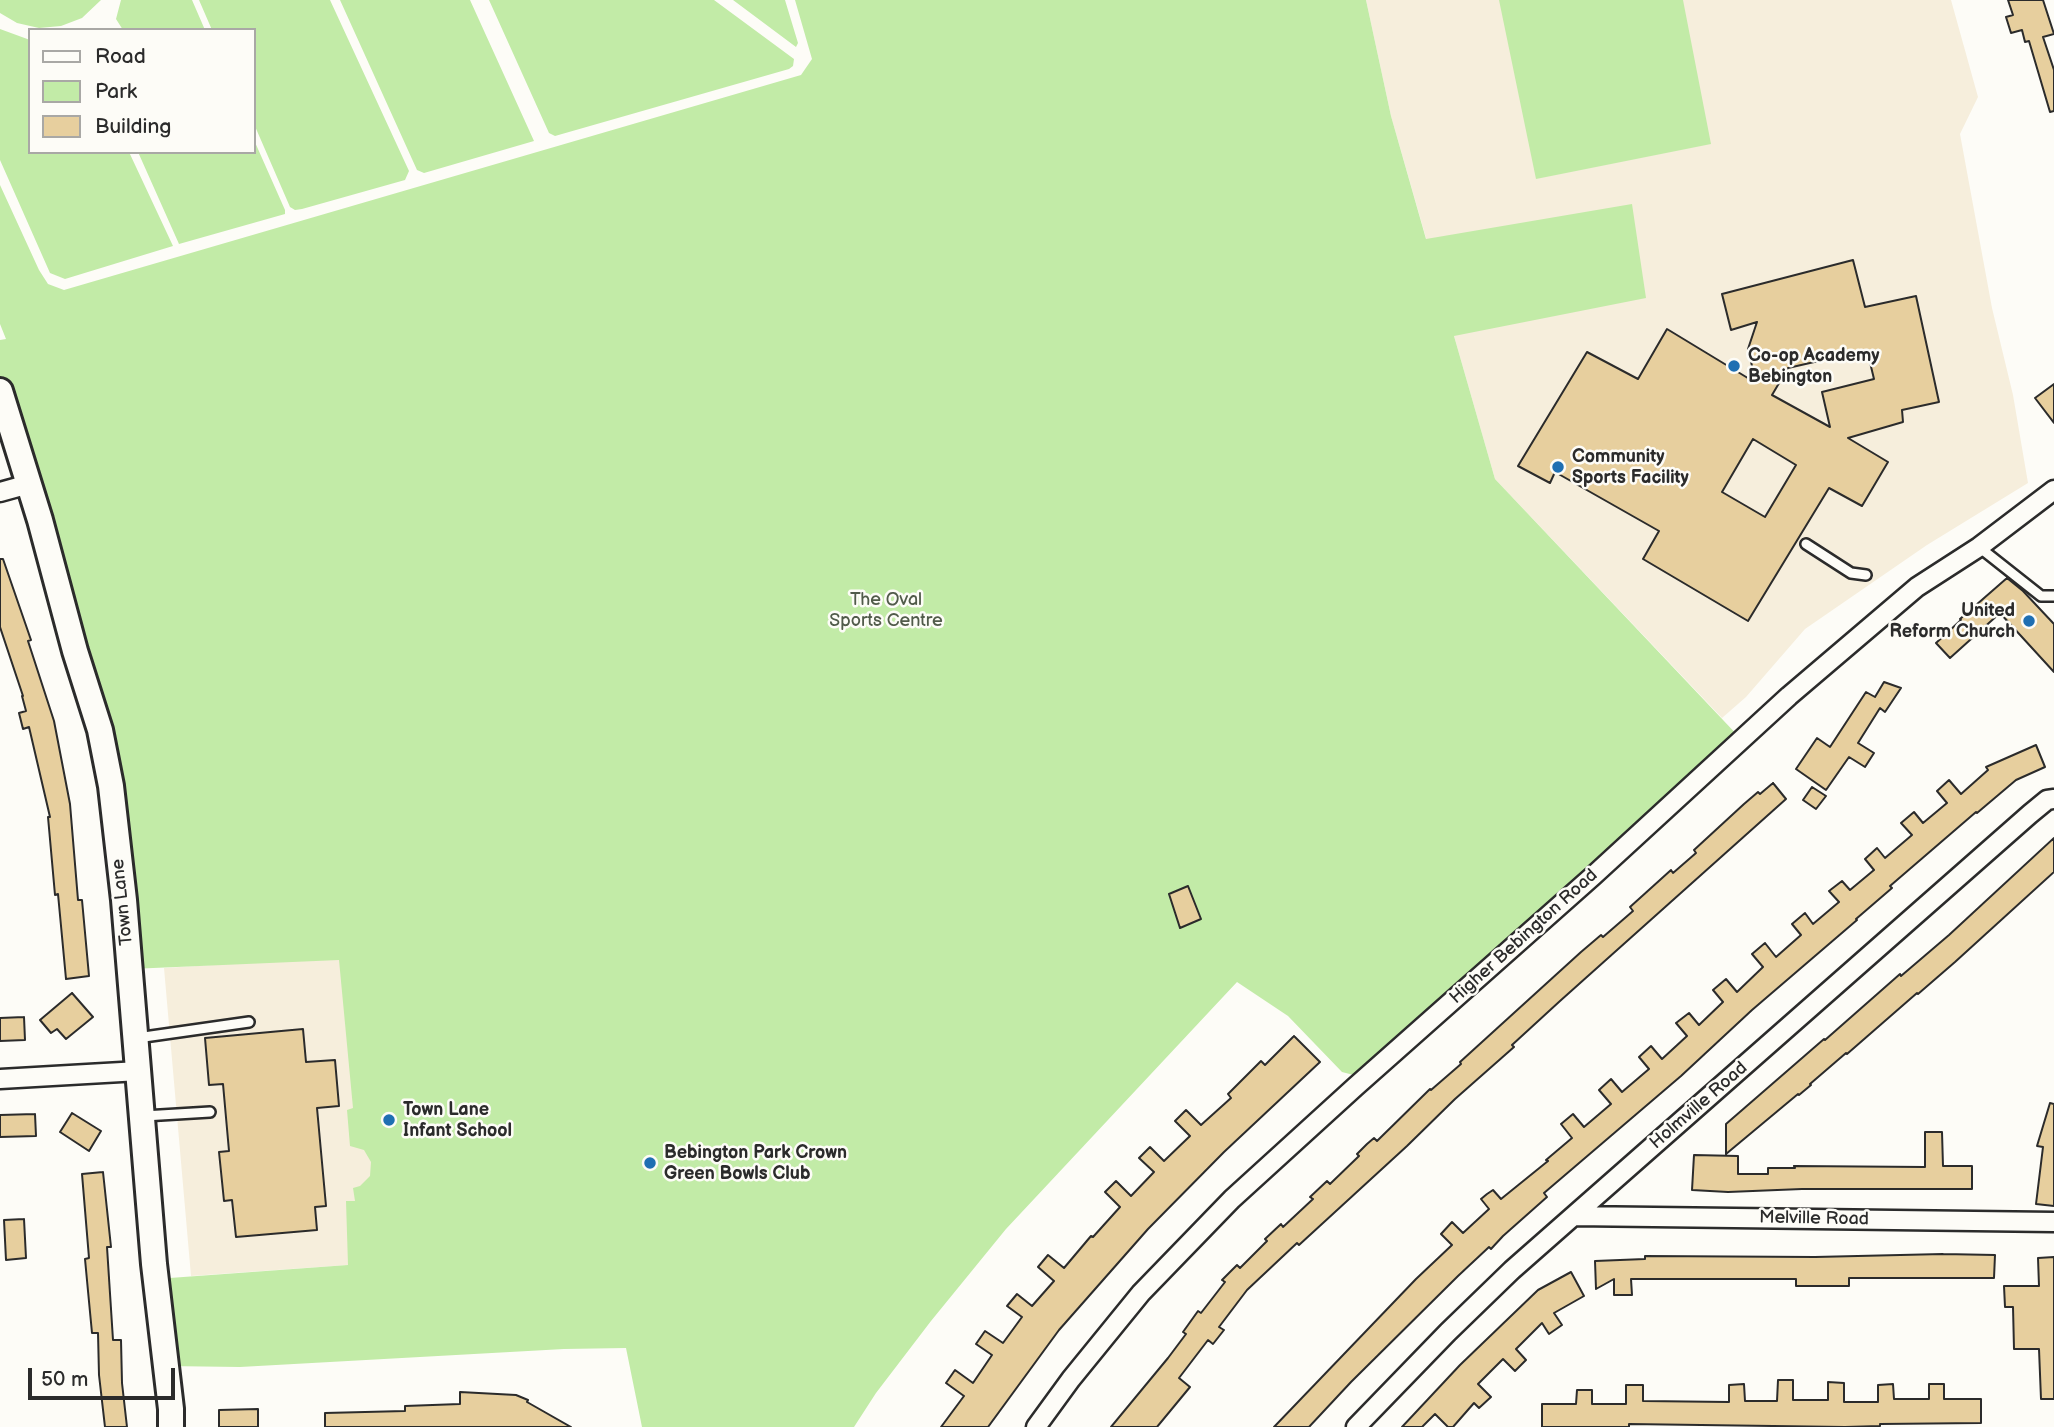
<!DOCTYPE html>
<html>
<head>
<meta charset="utf-8">
<style>
  body { margin:0 }
  #map { position:relative; width:2054px; height:1427px; overflow:hidden; background:#fdfcf7; font-family:"Balsamiq Sans",sans-serif }
  canvas { display:block }
  .legend { position:absolute; left:28px; top:28px; width:228px; height:126px; box-sizing:border-box; background:#fdfcf7; border:2px solid #a9a8a5; margin:0; padding:9px 12px; list-style:none; font-size:21px; color:#2b2b2b }
  .legend li { display:flex; align-items:center; gap:14px; height:35px }
  .legend b { width:35px; border:2px solid #a9a8a5 }
  .scale { position:absolute; left:28px; top:1368px; width:147px; height:32px; box-sizing:border-box; border:4px solid #2b2b2b; border-top:0; padding-left:9px; font-size:21px; line-height:24px; white-space:nowrap; color:#2b2b2b; -webkit-text-stroke:5px #fdfcf7; paint-order:stroke }
</style>
</head>
<body>
<div id="map">
<canvas width="2054" height="1427"></canvas>
<ul class="legend">
<li><b style="height:9px;background:#fdfcf7"></b>Road</li>
<li><b style="height:19px;background:#c2eba7"></b>Park</li>
<li><b style="height:19px;background:#e7cf9e"></b>Building</li>
</ul>
<div class="scale">50 m</div>
</div>
<script>
const g = document.querySelector('canvas').getContext('2d');
g.lineJoin = 'round';
function paint(path, color) {
  g.fillStyle = color;
  g.fill(path, 'evenodd');
}
function toPath(rows) {
  const path = new Path2D();
  for (const r of rows) {
    path.moveTo(r[0], r[1]);
    for (let i = 2; i < r.length; i += 2) path.lineTo(r[i], r[i + 1]);
  }
  return path;
}
function trace(path, color, width, dash) {
  g.strokeStyle = color;
  g.lineWidth = width;
  g.lineCap = dash ? 'butt' : 'round';
  g.setLineDash(dash || []);
  g.stroke(path);
}
function label(font, color, halo, rows, align = 'center') {
  g.font = font + ' "Balsamiq Sans",sans-serif';
  g.lineWidth = 5;
  g.setLineDash([]);
  g.textBaseline = 'middle';
  g.strokeStyle = halo;
  g.fillStyle = color;
  for (const [text, x, y, turn = 0] of rows) {
    g.save();
    g.translate(x, y);
    g.rotate((+turn || 0) * Math.PI / 180);
    g.textAlign = isNaN(turn) ? turn : align;
    if (halo) g.strokeText(text, 0, 0);
    g.fillText(text, 0, 0);
    g.restore();
  }
}
paint(toPath([
  [1366,0,1951,0,1978,97,1960,134,1992,308,2013,395,2028,483,1927,545,1805,629,1746,697,1722,718,1495,479,1391,116],
  [488,948,348,1265,191,1276,164,968]
]), '#f6eedc');
paint(toPath([
  [0,0,101,0,82,18,61,26,39,28,17,23,0,13],
  [121,0,192,0,205,30,123,30,116,19],
  [199,0,330,0,409,171,405,180,302,209,295,210,290,207,254,124,254,30,212,30],
  [340,0,470,0,534,141,424,173,417,170],
  [489,0,714,0,794,59,793,66,789,69,555,136,549,133],
  [733,0,785,0,798,43,796,47],
  [795,0,1366,0,1391,116,1426,239,1632,204,1646,298,1454,336,1495,479,1741,739,1365,1078,1342,1072,1288,1016,1237,982,1006,1229,931,1321,876,1393,854,1427,642,1427,626,1348,564,1349,240,1367,166,1366,156,1279,348,1265,346,1201,355,1201,353,1188,360,1186,370,1176,371,1162,364,1150,350,1146,347,1110,353,1108,339,960,130,969,111,786,0,391,0,340,6,339,0,324,0,185,39,270,48,284,64,290,801,75,812,59],
  [1499,0,1683,0,1711,144,1536,179],
  [0,29,30,40,30,152,129,152,173,246,65,279,50,273,0,160],
  [254,140,285,210,285,214,179,244,138,152,254,152]
]), '#c2eba7');
const building = toPath([
  [2008,0,2043,0,2054,34,2043,37,2054,70,2054,111,2050,112,2029,41,2025,42,2022,30,2011,33,2006,17,2013,15,2008,0],
  [1853,260,1865,307,1916,296,1939,402,1902,410,1903,422,1848,438,1888,462,1862,506,1829,488,1748,621,1643,559,1659,531,1555,472,1550,483,1518,466,1587,352,1638,379,1667,329,1756,383,1748,349,1757,322,1731,330,1722,294,1853,260],
  [1867,350,1874,379,1822,392,1830,427,1772,395,1788,368,1867,350],
  [1753,439,1796,465,1765,517,1722,492,1753,439],
  [2054,384,2054,423,2035,398,2054,384],
  [0,559,3,559,31,640,28,641,54,721,70,804,78,900,82,900,89,976,66,979,58,894,55,895,48,817,50,817,29,727,23,729,19,713,26,711,22,696,23,696,0,627,0,559],
  [2007,578,2023,591,2054,624,2054,672,2000,613,1950,658,1936,643,1961,620,1960,619,2007,578],
  [1884,682,1901,688,1885,712,1880,708,1858,743,1874,753,1865,767,1849,757,1826,790,1796,769,1817,738,1830,747,1866,692,1875,697,1884,682],
  [2036,745,2045,767,2016,780,1977,813,1976,812,1890,886,1892,888,1856,919,1857,920,1752,1010,1681,1076,1544,1193,1547,1197,1503,1236,1491,1249,1489,1247,1458,1276,1351,1382,1309,1427,1274,1427,1416,1279,1452,1245,1441,1234,1452,1222,1463,1233,1489,1209,1481,1199,1487,1194,1493,1190,1501,1199,1548,1161,1546,1160,1572,1138,1561,1124,1573,1114,1584,1127,1611,1104,1599,1090,1611,1079,1622,1092,1649,1069,1639,1057,1651,1046,1662,1059,1687,1036,1676,1023,1689,1013,1699,1025,1723,1002,1713,990,1726,979,1737,992,1763,967,1752,954,1765,943,1776,957,1801,935,1792,924,1805,913,1813,924,1839,902,1829,891,1842,881,1850,890,1874,870,1865,859,1877,848,1885,858,1912,835,1901,823,1914,812,1923,823,1947,803,1937,791,1949,780,1961,794,1988,770,1986,767,2036,745],
  [1773,783,1786,799,1560,1001,1512,1045,1514,1047,1455,1099,1407,1146,1299,1245,1297,1243,1247,1290,1219,1327,1224,1330,1213,1344,1208,1340,1179,1378,1190,1387,1157,1427,1111,1427,1168,1358,1186,1334,1183,1332,1198,1311,1201,1313,1225,1282,1222,1280,1237,1265,1240,1268,1267,1241,1265,1239,1281,1224,1283,1227,1313,1199,1310,1197,1327,1181,1330,1184,1359,1156,1357,1154,1367,1144,1374,1138,1377,1141,1430,1089,1431,1090,1461,1064,1460,1062,1581,952,1601,935,1603,937,1633,911,1630,907,1671,870,1673,873,1696,853,1694,850,1744,804,1758,792,1760,794,1773,783],
  [1812,787,1826,796,1816,809,1803,800,1812,787],
  [2054,838,2054,872,1955,962,1918,994,1917,993,1847,1054,1846,1053,1810,1084,1811,1085,1799,1095,1798,1094,1726,1154,1726,1124,1824,1039,1825,1040,1900,974,1901,976,1949,935,2054,838],
  [1188,886,1201,919,1180,928,1169,894,1188,886],
  [72,993,93,1017,66,1039,57,1029,51,1033,40,1020,72,993],
  [24,1017,25,1040,0,1041,0,1018,24,1017],
  [303,1029,306,1062,335,1060,339,1106,317,1108,326,1206,315,1207,317,1230,236,1237,232,1200,224,1201,219,1152,229,1151,223,1084,209,1085,205,1038,303,1029],
  [1294,1036,1320,1062,1224,1152,1148,1229,1059,1330,988,1427,941,1427,964,1396,946,1383,955,1370,973,1383,992,1355,976,1344,985,1331,1003,1343,1022,1317,1007,1306,1017,1294,1032,1306,1054,1281,1038,1267,1048,1255,1064,1268,1091,1236,1093,1237,1120,1207,1105,1192,1116,1181,1131,1196,1154,1172,1139,1158,1150,1147,1164,1161,1190,1136,1175,1121,1186,1110,1201,1125,1231,1098,1228,1094,1261,1061,1265,1065,1294,1036],
  [2050,1103,2054,1104,2054,1206,2036,1204,2043,1147,2037,1146,2050,1103],
  [72,1113,101,1131,89,1151,60,1132,72,1113],
  [35,1114,36,1136,0,1137,0,1115,35,1114],
  [1925,1132,1942,1132,1943,1166,1972,1166,1972,1189,1802,1189,1728,1192,1692,1190,1694,1155,1738,1156,1738,1174,1768,1174,1768,1168,1795,1168,1794,1166,1925,1167,1925,1132],
  [103,1172,111,1247,107,1247,113,1340,121,1340,122,1383,127,1427,105,1427,99,1375,98,1333,92,1333,88,1291,85,1259,89,1258,82,1174,103,1172],
  [24,1219,26,1258,6,1260,4,1220,24,1219],
  [1943,1254,1995,1255,1994,1278,1849,1278,1849,1286,1796,1286,1796,1279,1631,1279,1632,1295,1614,1295,1614,1279,1596,1289,1595,1261,1645,1259,1645,1256,1815,1257,1943,1254],
  [2054,1257,2054,1399,2041,1399,2039,1349,2014,1349,2013,1307,2005,1307,2004,1286,2039,1286,2038,1258,2054,1257],
  [1571,1272,1584,1296,1554,1313,1562,1325,1549,1334,1542,1323,1516,1349,1526,1360,1515,1371,1503,1359,1478,1384,1491,1397,1479,1408,1474,1403,1453,1427,1448,1427,1435,1414,1422,1427,1402,1427,1460,1365,1538,1290,1571,1272],
  [1778,1380,1793,1380,1793,1400,1828,1400,1828,1382,1844,1383,1844,1402,1878,1402,1878,1385,1893,1384,1894,1399,1929,1399,1929,1384,1944,1384,1944,1399,1981,1399,1981,1423,1880,1424,1880,1426,1845,1427,1629,1424,1629,1427,1542,1427,1542,1404,1576,1404,1577,1390,1592,1390,1592,1404,1626,1404,1626,1385,1643,1385,1643,1401,1729,1402,1729,1385,1744,1384,1745,1401,1777,1401,1778,1380],
  [460,1392,516,1395,528,1400,527,1402,571,1427,325,1427,325,1413,405,1411,405,1406,460,1404,460,1392],
  [258,1409,258,1427,219,1427,219,1410,258,1409]
]);
paint(building, '#e7cf9e');
trace(building, '#2b2b2b', 2);
const lane = toPath([
  [1806,544,1851,573,1866,575],
  [1979,547,2041,596,2054,596],
  [137,1038,249,1022],
  [144,1116,210,1112]
]);
const street = toPath([
  [0,492,29,484],
  [0,1079,139,1071],
  [1574,1216,2054,1222],
  [1036,1427,1071,1379,1141,1293,1232,1199,1355,1087,1593,876,1789,696,1917,587,1979,547,2054,490],
  [1356,1427,1448,1332,1512,1270,2030,814,2047,800,2054,799]
]);
const secondary = toPath([
  [0,391,40,520,75,651,100,730,111,786,124,900,154,1264,171,1409,171,1427]
]);
trace(lane, '#2b2b2b', 14);
trace(street, '#2b2b2b', 23);
trace(secondary, '#2b2b2b', 30);
trace(lane, '#fdfcf7', 9);
trace(street, '#fdfcf7', 18);
trace(secondary, '#fdfcf7', 24);
for (const [x, y, r, color] of [
  [1734,366,7,"#1f6fb2"],
  [1558,467,7,"#1f6fb2"],
  [2029,621,7,"#1f6fb2"],
  [389,1120,7,"#1f6fb2"],
  [650,1163,7,"#1f6fb2"]
]) {
  const dot = new Path2D();
  dot.arc(x, y, r, 0, 2 * Math.PI);
  g.fillStyle = color;
  g.fill(dot);
  trace(dot, '#fdfcf7', 2.5);
}
label('bold 18px', '#2b2b2b', '#fdfcf7', [
  ["Co-op Academy",1748,356],
  ["Bebington",1748,377],
  ["Community",1572,457],
  ["Sports Facility",1572,478],
  ["United",2015,611,"right"],
  ["Reform Church",2015,632,"right"],
  ["Town Lane",403,1110],
  ["Infant School",403,1131],
  ["Bebington Park Crown",664,1153],
  ["Green Bowls Club",664,1174]
], 'left');
label('18px', '#515b4a', '#fdfcf7', [
  ["The Oval",886,600],
  ["Sports Centre",886,621]
]);
label('18px', '#2b2b2b', '#fdfcf7', [
  ["Town Lane",123,902,-96],
  ["Higher Bebington Road",1524,937,-42],
  ["Holmville Road",1699,1106,-41],
  ["Melville Road",1814,1219,1]
]);
</script>
</body>
</html>
